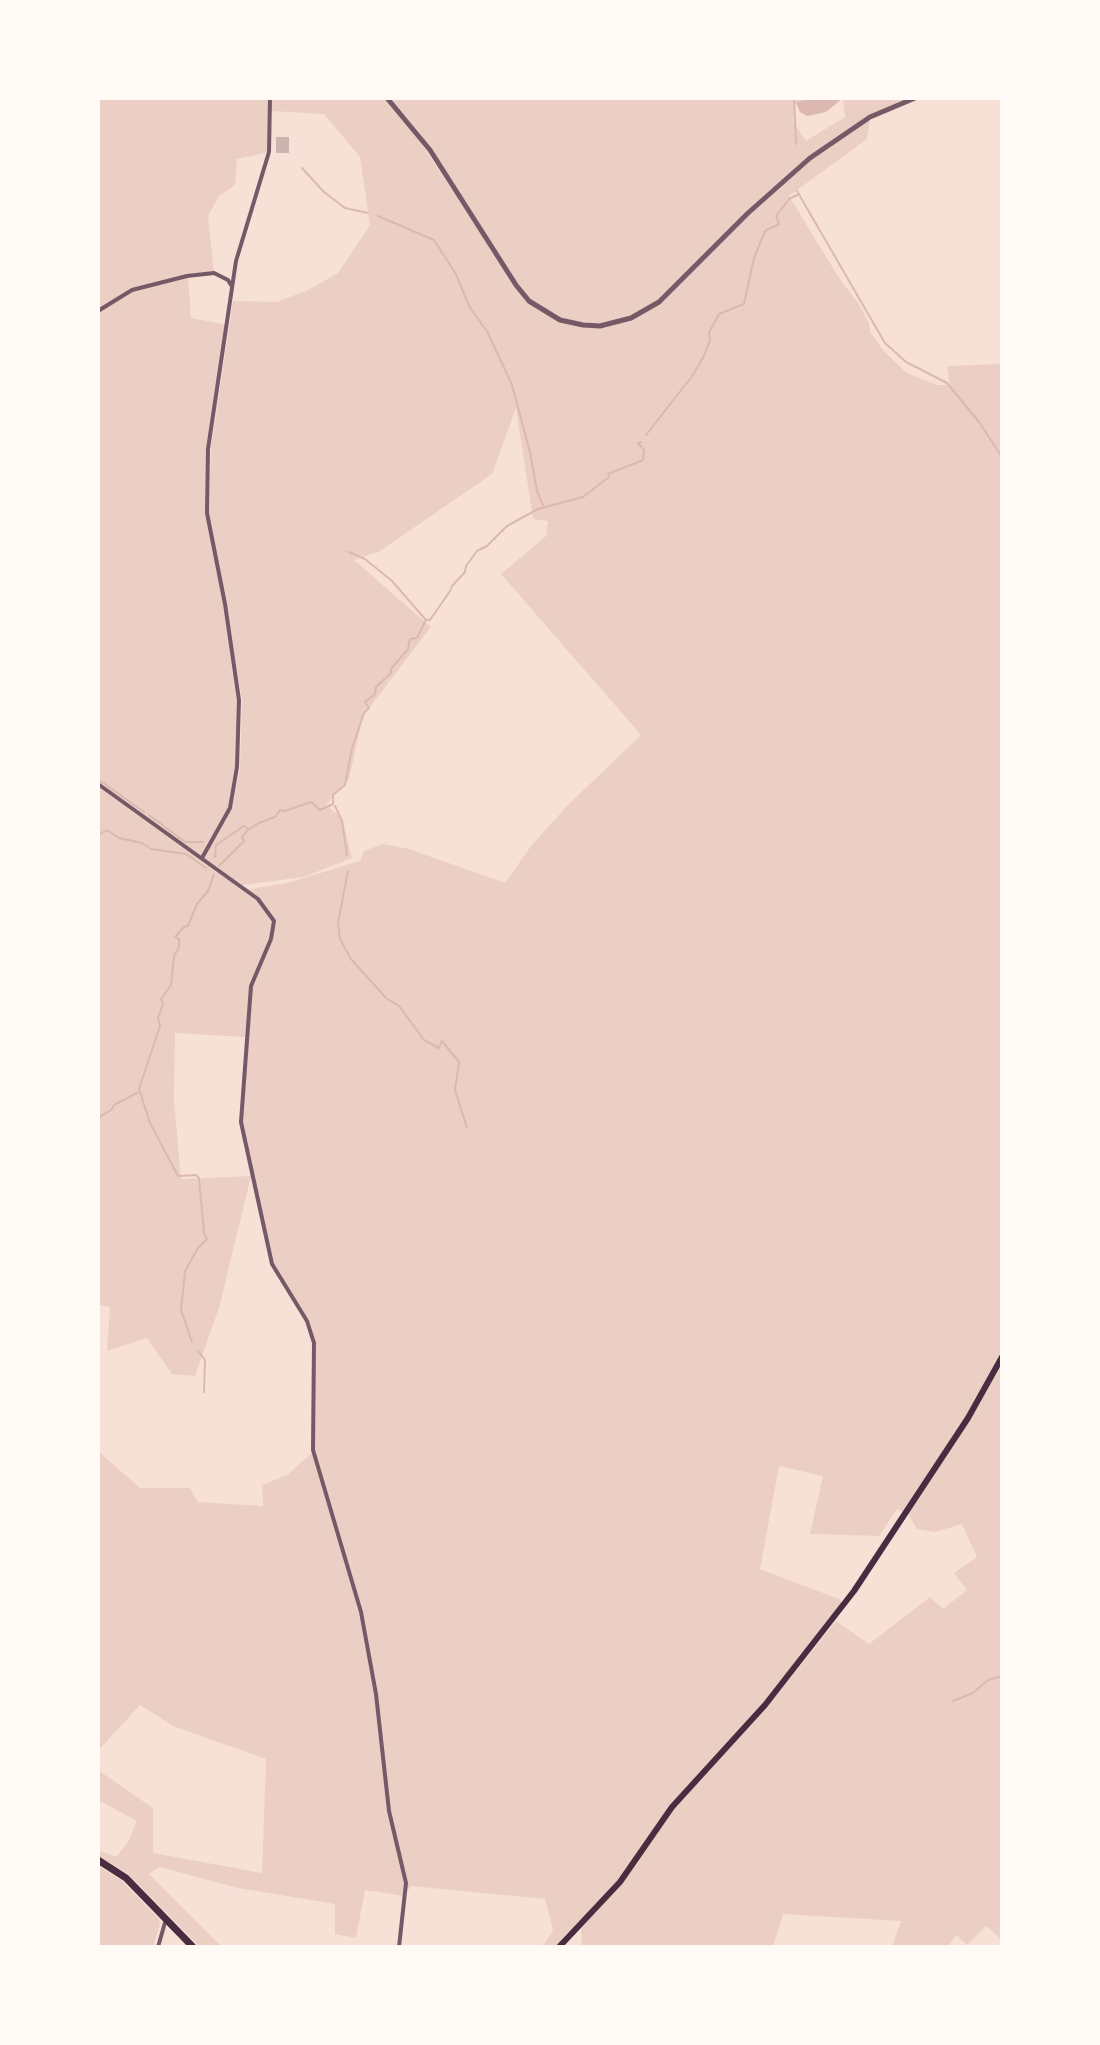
<!DOCTYPE html>
<html>
<head>
<meta charset="utf-8">
<style>
  body { margin:0 }
  #map { position:relative; width:1100px; height:2045px; overflow:hidden; background:#f7e1d7; font-family:Raleway,sans-serif }
  canvas { display:block }
  .frame { position:absolute; inset:0; border:100px solid #fffaf5; pointer-events:none }
</style>
</head>
<body>
<div id="map">
<canvas width="1100" height="2045"></canvas>
<div class="frame"></div>
</div>
<script>
const g = document.querySelector('canvas').getContext('2d');
g.lineJoin = 'round';
function paint(path, color) {
  g.fillStyle = color;
  g.fill(path, 'evenodd');
}
function toPath(rows) {
  const path = new Path2D();
  for (const r of rows) {
    path.moveTo(r[0], r[1]);
    for (let i = 2; i < r.length; i += 2) path.lineTo(r[i], r[i + 1]);
  }
  return path;
}
function trace(path, color, width, dash) {
  g.strokeStyle = color;
  g.lineWidth = width;
  g.lineCap = dash ? 'butt' : 'round';
  g.setLineDash(dash || []);
  g.stroke(path);
}
paint(toPath([
  [98,98,270,98,269,152,237,159,235,185,219,196,208,216,214,273,188,276,191,318,227,325,208,449,207,513,225,604,239,700,237,767,230,808,202,858,98,784],
  [272,98,385,98,417,137,499,260,420,133,390,98,808,98,796,104,793,121,806,141,845,117,843,98,914,98,870,117,867,139,789,196,839,278,858,303,869,323,870,332,883,350,907,373,937,385,950,385,947,366,1002,364,1002,1940,986,1926,967,1945,956,1935,948,1947,892,1947,901,1921,783,1914,773,1947,582,1947,581,1928,634,1866,673,1808,736,1737,777,1695,836,1621,869,1644,930,1597,943,1609,967,1590,954,1573,977,1557,962,1524,935,1532,917,1529,909,1515,897,1509,879,1536,810,1534,823,1476,779,1466,760,1569,839,1599,841,1602,837,1613,765,1705,672,1807,620,1882,559,1947,542,1947,553,1930,545,1899,411,1886,404,1896,365,1890,356,1938,335,1934,335,1904,238,1888,159,1867,149,1874,222,1947,200,1947,127,1873,98,1856,98,1850,116,1857,128,1842,137,1821,98,1800,98,1770,153,1808,153,1853,262,1873,266,1759,173,1726,140,1705,98,1751,98,1451,140,1488,190,1488,198,1502,263,1506,262,1485,287,1475,312,1453,317,1466,312,1441,314,1343,307,1321,272,1264,243,1135,242,1092,246,1030,245,1037,175,1033,174,1101,181,1179,251,1176,219,1308,195,1376,172,1374,147,1338,107,1351,110,1307,98,1304,98,787,257,899,274,925,275,921,264,903,244,890,287,883,360,861,364,851,383,844,409,849,505,883,531,846,568,805,641,735,501,574,546,536,548,521,533,519,516,408,492,474,380,551,354,560,431,627,363,716,349,779,326,805,342,818,352,858,304,877,242,885,204,858,232,809,240,769,242,700,209,514,211,447,233,301,277,302,308,290,338,273,370,225,360,157,324,114,271,111],
  [98,1866,121,1880,159,1919,160,1925,153,1947,98,1947]
]), '#ebcfc5');
paint(toPath([
  [808,98,843,98,826,112,807,116,800,112,796,103]
]), '#dcb8b0');
trace(toPath([
  [794,98,796,144],
  [302,168,324,192,345,208,368,213],
  [797,191,885,343,906,362,947,383,979,422,1002,457],
  [378,216,434,240,456,274,469,306,488,333,512,385,530,452,537,491,544,508],
  [646,435,693,375,704,356,710,340,709,333,719,314,744,304,754,258,765,231,779,224,776,216,789,199,799,194],
  [349,552,365,559,392,581,426,620],
  [98,779,144,812],
  [335,806,342,821,347,855],
  [149,815,185,842,203,842],
  [98,835,107,830,119,838,142,843,151,849,186,854,206,868],
  [215,857,216,845,244,826,249,829],
  [219,866,244,841,242,837,248,830,259,823,275,817,280,810,285,811,311,802,320,810,333,804,333,795,345,785,352,748,364,713,369,708,365,702,375,694,376,687,391,673,391,669,408,649,410,639,417,638,426,620,430,620,450,591,452,586,465,572,466,566,477,551,487,546,507,526,538,509,583,497,609,477,608,474,643,460,644,450,638,443,641,442],
  [348,871,338,923,340,939,351,959,386,998,399,1006,424,1040,439,1048,442,1041,459,1062,455,1090,467,1128],
  [98,1118,111,1110,114,1105,137,1093],
  [192,1342,181,1310,185,1271,198,1248,207,1239,204,1233,199,1178,196,1175,178,1176,150,1123,139,1089,160,1026,158,1018,163,1004,161,999,171,985,174,956,179,947,179,939,175,937,184,927,188,926,197,904,208,891,214,874],
  [198,1351,205,1360,204,1392],
  [953,1701,973,1693,988,1680,1002,1676]
]), '#dcb8b0', 2);
paint(toPath([
  [276,137,289,137,289,153,276,153]
]), '#ccb4b1');
trace(toPath([
  [98,311,132,290,187,276,214,273,228,280,231,285],
  [98,784,258,899,274,921,271,939,251,986,241,1122,272,1264,307,1321,314,1343,313,1450,361,1612,376,1694,389,1811,406,1883,399,1947],
  [202,858,230,808,237,767,239,700,225,604,207,513,208,449,236,261,269,152,270,98],
  [158,1947,166,1919]
]), '#755966', 4);
trace(toPath([
  [387,98,430,150,516,285,529,301,560,320,583,325,600,326,631,318,659,302,748,213,810,158,870,117,915,98]
]), '#755966', 5);
trace(toPath([
  [559,1947,620,1882,672,1807,765,1705,854,1591,968,1418,1002,1357]
]), '#4a2c40', 6);
trace(toPath([
  [98,1860,126,1878,193,1947]
]), '#4a2c40', 7);
</script>
</body>
</html>
